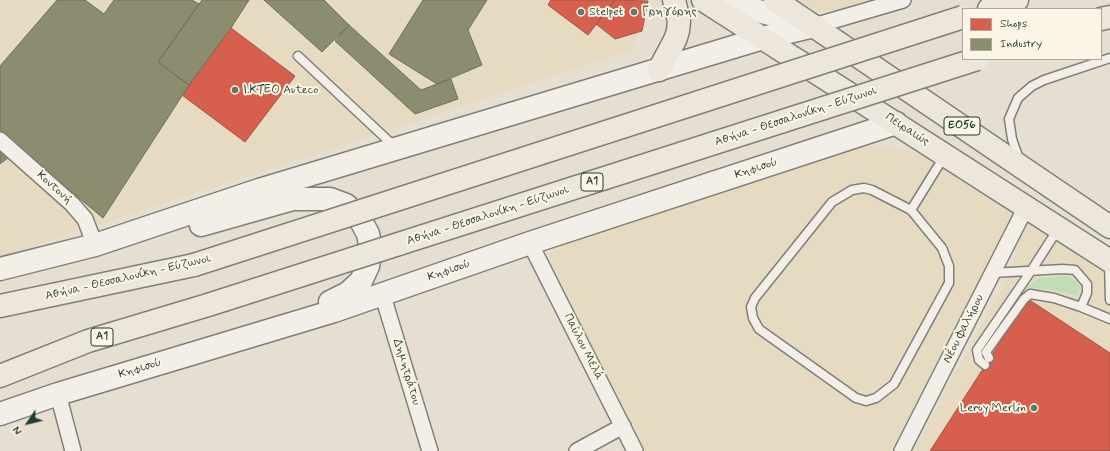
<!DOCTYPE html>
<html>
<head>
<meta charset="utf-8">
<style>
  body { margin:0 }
  #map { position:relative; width:1110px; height:451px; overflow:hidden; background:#e6dfd1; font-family:Mynerve,sans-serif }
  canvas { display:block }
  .legend { position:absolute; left:962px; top:8px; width:140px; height:52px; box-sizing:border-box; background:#fcf5e5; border:1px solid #a4ab9e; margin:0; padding:5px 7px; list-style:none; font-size:12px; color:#1f3d34 }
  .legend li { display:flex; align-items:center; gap:8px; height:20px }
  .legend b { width:20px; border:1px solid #a4ab9e }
  .north { position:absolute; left:8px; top:403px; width:40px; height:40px; -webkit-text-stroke:3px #fcf5e5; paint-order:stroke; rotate:235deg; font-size:11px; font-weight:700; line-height:16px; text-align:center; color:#1f3d34 }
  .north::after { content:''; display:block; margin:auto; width:14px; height:18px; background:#1f3d34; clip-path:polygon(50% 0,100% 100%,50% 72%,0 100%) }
</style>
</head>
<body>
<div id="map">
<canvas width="1110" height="451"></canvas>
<ul class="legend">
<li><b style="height:11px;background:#d6604d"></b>Shops</li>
<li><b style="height:11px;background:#8c8c6e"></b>Industry</li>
</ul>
<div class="north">N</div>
</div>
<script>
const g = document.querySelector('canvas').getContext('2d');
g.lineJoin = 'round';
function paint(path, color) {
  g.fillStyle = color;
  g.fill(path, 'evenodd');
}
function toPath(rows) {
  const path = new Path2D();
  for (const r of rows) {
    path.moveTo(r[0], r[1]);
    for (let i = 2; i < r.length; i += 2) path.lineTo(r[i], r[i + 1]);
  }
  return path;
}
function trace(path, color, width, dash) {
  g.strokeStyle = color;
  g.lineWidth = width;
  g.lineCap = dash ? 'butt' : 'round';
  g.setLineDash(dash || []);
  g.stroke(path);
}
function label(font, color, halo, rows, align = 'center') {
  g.font = font + ' Mynerve,sans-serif';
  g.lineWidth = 4;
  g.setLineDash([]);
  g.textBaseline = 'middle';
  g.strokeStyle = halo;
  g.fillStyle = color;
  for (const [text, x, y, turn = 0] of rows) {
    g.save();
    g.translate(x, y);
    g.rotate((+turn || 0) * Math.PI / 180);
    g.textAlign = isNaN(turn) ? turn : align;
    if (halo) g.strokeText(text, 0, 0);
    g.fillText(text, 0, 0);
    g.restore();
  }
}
paint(toPath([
  [0,0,643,0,634,50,0,257],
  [799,0,876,0,841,9,818,12],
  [863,146,881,146,906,150,924,156,1013,214,893,451,643,451,549,264,547,257,552,249,559,242],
  [1028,223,1110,274,1110,451,913,451,1011,271,1017,245]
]), '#e6dac1');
paint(toPath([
  [1067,276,1075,280,1079,285,1080,287,1077,295,1036,288,1031,290,1027,287,1039,278]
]), '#bfddb8');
const shops = toPath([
  [551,0,615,0,588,35,548,5,551,0],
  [615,0,648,1,642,31,615,39,596,24,615,0],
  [231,28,295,76,245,142,182,95,231,28],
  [1028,299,1110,353,1110,451,930,451,1028,299]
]);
paint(shops, '#d6604d');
trace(shops, '#9f5646', 1);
const industry = toPath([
  [57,0,85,0,104,14,114,0,192,0,199,4,158,62,189,85,103,218,0,132,0,66,57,0],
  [202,0,249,0,231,28,189,85,158,62,202,0],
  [264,0,324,0,349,25,322,52,264,0],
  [423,0,487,0,468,30,482,65,437,84,389,54,423,0],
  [349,25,421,90,451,79,458,99,415,114,335,41,349,25],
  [0,150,9,157,0,164,0,150]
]);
paint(industry, '#8c8c6e');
trace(industry, '#6b745d', 1);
const lane = toPath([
  [298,56,395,147],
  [1019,159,1012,139,1009,119,1018,98,1032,86,1044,80,1110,58],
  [911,210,942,248,949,266,949,283,894,384,876,398,866,401,856,398,759,329,753,318,751,307,755,298,832,202,852,190,864,188,872,190,911,210,945,155],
  [1109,261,1110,300],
  [992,273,1063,269,1075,270,1087,284,1087,293,1081,307],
  [989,358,986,352,1024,299,1030,294,1054,298,1081,307,1110,319],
  [985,365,979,360,977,350,1031,271,1058,229]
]);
const street = toPath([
  [814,26,903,0],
  [0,140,72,204,85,219,95,245],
  [530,243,635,451],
  [382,293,430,451],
  [58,394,73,451],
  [577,451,623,426],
  [902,451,1026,207]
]);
const secondary = toPath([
  [724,0,747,8,808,24],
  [201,225,293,199,330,199,346,205,359,217,368,234,371,249,368,266,361,281,348,293,330,302],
  [0,269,95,245,259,190,763,38,814,26],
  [0,414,58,394,334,311,530,243,896,123]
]);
const primary = toPath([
  [703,0,1110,261],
  [775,0,1110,227],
  [659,70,675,40,678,31,679,21,674,0]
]);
const highway = toPath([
  [989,9,1017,0],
  [1101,19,1110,17],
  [0,306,194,265],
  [0,376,88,341,208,305]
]);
trace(lane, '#7e8078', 11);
trace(street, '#7e8078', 18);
trace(secondary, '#7e8078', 25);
trace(primary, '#7e8078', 25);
trace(highway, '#7e8078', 25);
trace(lane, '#f3efe8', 8);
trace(street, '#f3efe8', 15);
trace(secondary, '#f3efe8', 22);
trace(primary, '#ece6db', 22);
trace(highway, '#ece6db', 22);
const highwayBridge = toPath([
  [194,265,963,17],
  [208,305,977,59]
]);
trace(highwayBridge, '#7e8078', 25, []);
trace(highwayBridge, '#ece6db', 22);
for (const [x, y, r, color] of [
  [581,12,4,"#65766b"],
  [634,12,4,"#65766b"],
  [235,90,4,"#65766b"],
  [1034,408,4,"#65766b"]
]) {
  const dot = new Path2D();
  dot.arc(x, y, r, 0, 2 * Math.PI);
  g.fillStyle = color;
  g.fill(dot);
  trace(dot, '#fcf5e5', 1.5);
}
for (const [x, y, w] of [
  [962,126,36],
  [592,182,22],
  [102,337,22]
]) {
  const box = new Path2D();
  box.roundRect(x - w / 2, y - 9, w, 18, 3);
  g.fillStyle = '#fcf5e5';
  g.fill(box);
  trace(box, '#1f3d34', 1);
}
label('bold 11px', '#1f3d34', null, [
  ["ΕΟ56",962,126],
  ["Α1",592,182],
  ["Α1",102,337]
]);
label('12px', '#1f3d34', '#fcf5e5', [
  ["Stelpet",589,12],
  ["Γρηγόρης",642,12],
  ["Ι.ΚΤΕΟ Auteco",243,90],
  ["Leroy Merlin",1026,408,"right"]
], 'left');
label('12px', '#1f3d34', '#fcf5e5', [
  ["Αθήνα - Θεσσαλονίκη - Εύζωνοι",796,117,-18],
  ["Πειραιώς",907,130,33],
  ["Κηφισού",756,169,-18],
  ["Κοντονή",54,188,42],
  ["Αθήνα - Θεσσαλονίκη - Εύζωνοι",488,216,-18],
  ["Κηφισού",449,271,-19],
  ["Αθήνα - Θεσσαλονίκη - Εύζωνοι",128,278,-13],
  ["Νέου Φαλήρου",964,329,-63],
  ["Παύλου Μελά",583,347,63],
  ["Κηφισού",140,369,-17],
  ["Δημητράτου",406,372,73]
]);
</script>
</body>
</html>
